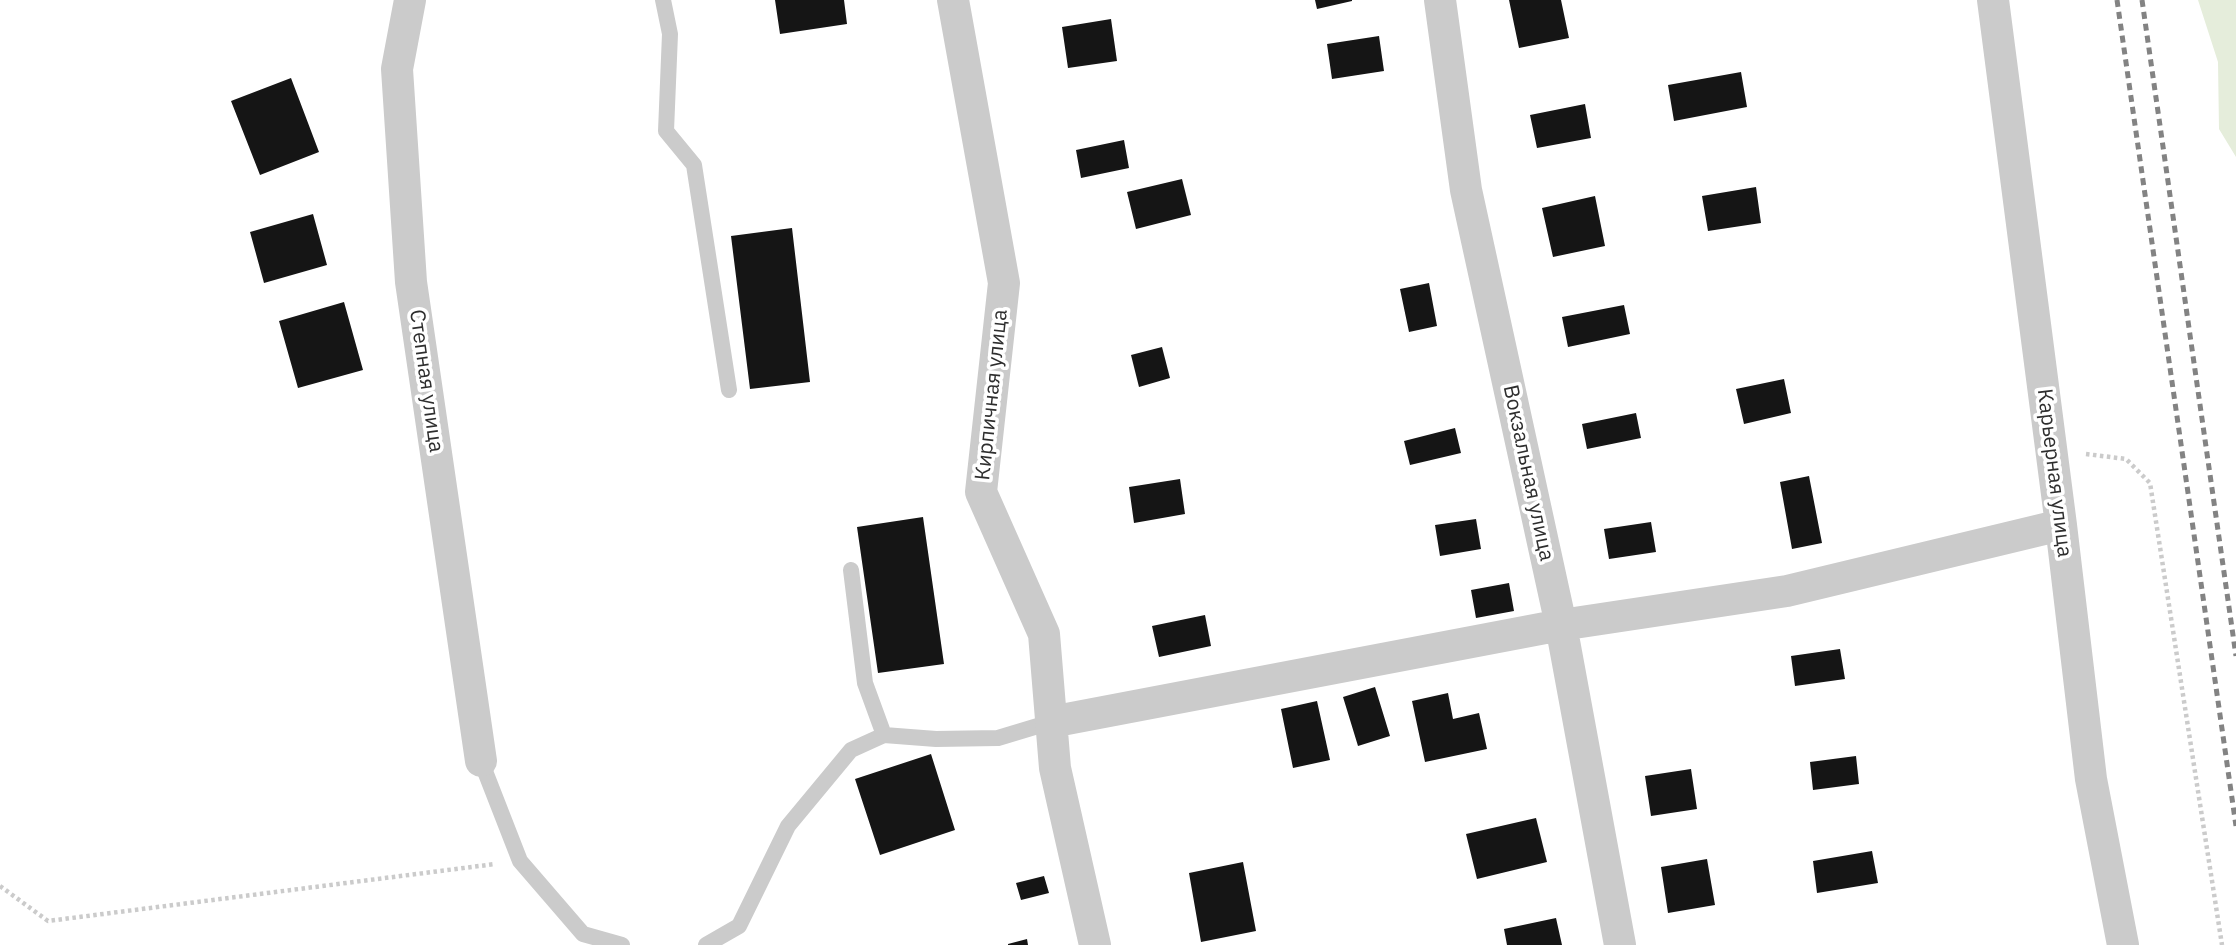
<!DOCTYPE html>
<html>
<head>
<meta charset="utf-8">
<style>
  body { margin:0 }
  canvas { display:block; background:#fff }
</style>
</head>
<body>
<canvas width="2236" height="945"></canvas>
<script>
const g = document.querySelector('canvas').getContext('2d');
g.lineJoin = 'round';
function paint(path, color) {
  g.fillStyle = color;
  g.fill(path, 'evenodd');
}
function toPath(rows) {
  const path = new Path2D();
  for (const r of rows) {
    path.moveTo(r[0], r[1]);
    for (let i = 2; i < r.length; i += 2) path.lineTo(r[i], r[i + 1]);
  }
  return path;
}
function trace(path, color, width, dash) {
  g.strokeStyle = color;
  g.lineWidth = width;
  g.lineCap = dash ? 'butt' : 'round';
  g.setLineDash(dash || []);
  g.stroke(path);
}
function label(font, color, halo, rows, align = 'center') {
  g.font = font + ' "IBM Plex Sans",sans-serif';
  g.lineWidth = 7;
  g.setLineDash([]);
  g.textBaseline = 'middle';
  g.strokeStyle = halo;
  g.fillStyle = color;
  for (const [text, x, y, turn = 0] of rows) {
    g.save();
    g.translate(x, y);
    g.rotate((+turn || 0) * Math.PI / 180);
    g.textAlign = isNaN(turn) ? turn : align;
    if (halo) g.strokeText(text, 0, 0);
    g.fillText(text, 0, 0);
    g.restore();
  }
}
paint(toPath([
  [2198,0,2236,0,2236,157,2219,129,2218,62]
]), '#e5eddb');
paint(toPath([
  [775,0,844,0,847,24,780,34],
  [1315,0,1352,0,1352,1,1317,9],
  [1509,0,1561,0,1569,38,1519,48],
  [1111,19,1117,61,1068,68,1062,27],
  [1379,36,1384,71,1332,79,1327,44],
  [1741,72,1747,107,1674,121,1668,85],
  [291,78,319,152,260,175,231,101],
  [1585,104,1591,138,1537,148,1530,115],
  [1124,140,1129,168,1081,178,1076,150],
  [1182,179,1191,215,1136,229,1127,192],
  [1756,187,1761,223,1708,231,1702,196],
  [1595,196,1605,246,1553,257,1542,208],
  [313,214,327,265,264,283,250,232],
  [792,228,810,382,750,389,731,236],
  [1429,283,1437,326,1409,332,1400,289],
  [344,302,363,370,298,388,279,321],
  [1624,305,1630,334,1568,347,1562,317],
  [1162,347,1170,378,1139,387,1131,355],
  [1784,379,1791,413,1744,424,1736,389],
  [1636,413,1641,438,1587,449,1582,424],
  [1455,428,1461,453,1410,465,1404,441],
  [1809,476,1822,543,1792,549,1780,482],
  [1180,479,1185,514,1134,523,1129,487],
  [923,517,944,664,878,673,857,527],
  [1476,519,1481,549,1440,556,1435,525],
  [1651,522,1656,552,1609,559,1604,529],
  [1509,583,1514,611,1476,618,1471,590],
  [1205,615,1211,646,1159,657,1152,626],
  [1840,649,1845,679,1795,686,1791,656],
  [1375,687,1390,736,1358,746,1343,697],
  [1448,693,1453,719,1479,713,1487,749,1425,762,1412,701],
  [1317,701,1330,760,1293,768,1281,709],
  [931,754,955,830,880,855,855,779],
  [1856,756,1859,784,1813,790,1810,762],
  [1691,769,1697,809,1651,816,1645,776],
  [1536,818,1547,862,1477,879,1466,834],
  [1872,851,1878,883,1817,893,1813,861],
  [1707,859,1715,905,1668,913,1661,867],
  [1243,862,1256,931,1201,942,1189,873],
  [1044,876,1049,893,1021,900,1016,883],
  [1556,918,1562,945,1507,945,1504,929],
  [1027,939,1028,945,1008,945,1008,944]
]), '#151515');
trace(toPath([
  [2086,454,2126,459,2150,483,2222,945],
  [0,886,48,921,495,864]
]), '#cbcbcb', 4.5, [3.5, 3.5]);
trace(toPath([
  [663,0,670,34,666,131,694,165,729,390],
  [851,570,865,683,884,735],
  [481,761,520,861,583,934,622,945],
  [706,945,739,926,788,826,851,750,884,735,936,739,998,738,1051,722]
]), '#cbcbcb', 16);
trace(toPath([
  [410,0,397,69,411,282,481,761],
  [953,0,1004,283,981,492,1044,634,1055,768,1095,945],
  [1440,0,1466,190,1561,625,1620,945],
  [1993,0,2061,525,2091,779,2123,945],
  [1051,722,1561,625,1787,591,2061,525]
]), '#cbcbcb', 32);
trace(toPath([
  [2117,0,2236,826],
  [2142,0,2236,656]
]), '#838383', 5, [7, 5]);
label('21px', '#2e2e2e', '#fff', [
  ["Степная улица",426,381,82],
  ["Кирпичная улица",992,395,-84],
  ["Вокзальная улица",1528,473,78],
  ["Карьерная улица",2054,473,83]
]);
</script>
</body>
</html>
